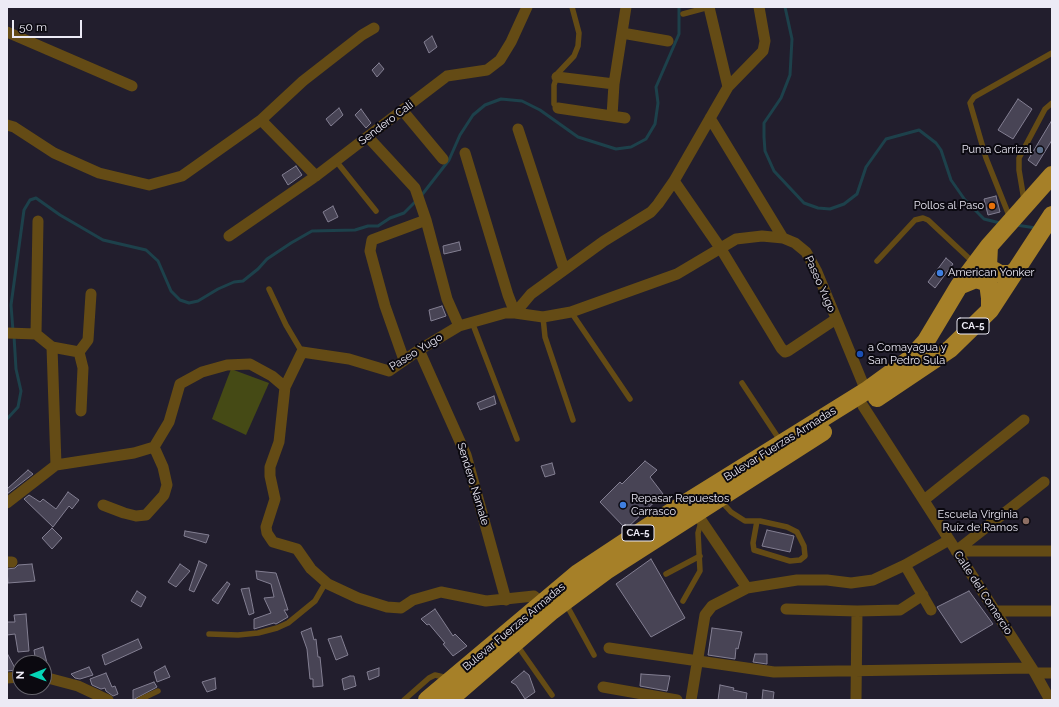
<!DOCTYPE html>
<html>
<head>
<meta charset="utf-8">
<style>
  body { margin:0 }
  #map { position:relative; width:1059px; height:707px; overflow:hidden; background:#221e2d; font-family:Raleway,sans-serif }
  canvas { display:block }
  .frame { position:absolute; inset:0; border:8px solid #eceaf5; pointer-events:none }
  .north { position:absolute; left:12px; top:655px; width:40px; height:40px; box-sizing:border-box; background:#0b0910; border:1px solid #65636c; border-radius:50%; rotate:269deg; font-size:11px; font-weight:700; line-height:16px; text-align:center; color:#eceaf5 }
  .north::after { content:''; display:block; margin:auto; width:14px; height:18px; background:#05d5b6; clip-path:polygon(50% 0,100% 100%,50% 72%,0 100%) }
  .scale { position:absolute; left:12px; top:20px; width:70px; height:18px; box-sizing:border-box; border:2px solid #eceaf5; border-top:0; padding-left:5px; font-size:12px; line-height:14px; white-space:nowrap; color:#eceaf5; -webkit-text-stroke:3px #0b0910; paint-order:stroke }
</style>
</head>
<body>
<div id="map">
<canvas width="1059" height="707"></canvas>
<div class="frame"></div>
<div class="north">N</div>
<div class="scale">50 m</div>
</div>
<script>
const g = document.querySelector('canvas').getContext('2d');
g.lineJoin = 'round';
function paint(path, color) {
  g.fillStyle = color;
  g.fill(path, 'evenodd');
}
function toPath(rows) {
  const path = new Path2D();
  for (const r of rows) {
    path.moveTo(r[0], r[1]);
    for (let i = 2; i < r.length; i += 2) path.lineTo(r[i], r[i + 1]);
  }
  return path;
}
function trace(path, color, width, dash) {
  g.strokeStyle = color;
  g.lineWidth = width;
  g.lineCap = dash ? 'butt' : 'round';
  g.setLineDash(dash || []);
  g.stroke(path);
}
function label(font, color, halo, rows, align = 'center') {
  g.font = font + ' Raleway,sans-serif';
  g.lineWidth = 4;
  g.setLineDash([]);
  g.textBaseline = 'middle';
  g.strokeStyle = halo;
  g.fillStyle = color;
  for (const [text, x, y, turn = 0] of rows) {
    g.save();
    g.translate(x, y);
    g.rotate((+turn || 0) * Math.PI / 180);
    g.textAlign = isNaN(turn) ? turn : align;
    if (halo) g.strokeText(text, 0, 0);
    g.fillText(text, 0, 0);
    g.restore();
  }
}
paint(toPath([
  [231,369,269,383,246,435,212,419]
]), '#454a15');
trace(toPath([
  [785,7,792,39,790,75,781,98,764,123,764,137,765,151,774,171,804,203,818,208,830,209,844,204,857,194,866,167,886,139,919,130,936,143,941,150,951,180,965,200,984,219,1000,223],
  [421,196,449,160,460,135,473,115,485,105,501,99,522,101,540,110,578,137,616,149,631,147,646,139,655,124,658,103,656,87,679,34,679,7],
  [1016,225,1036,228],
  [13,331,11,305,24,210,30,200,36,198,60,215,103,240,146,250,158,261,171,291,180,300,189,303,198,301,218,289,234,282,243,281,258,269,267,259,291,243,312,231,355,230,368,226,378,226,390,218,404,213,417,200],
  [7,419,18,407,21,391,16,369,14,336]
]), '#1d414b', 3);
const building = toPath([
  [432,36,437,47,429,53,424,42,432,36],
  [379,63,384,69,377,77,372,70,379,63],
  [1018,99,1032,109,1013,139,998,130,1018,99],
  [339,108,343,115,331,126,326,119,339,108],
  [361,109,371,123,366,128,355,115,361,109],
  [1052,120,1052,140,1036,166,1028,160,1052,120],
  [296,166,302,175,288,185,282,175,296,166],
  [996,196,1000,212,988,215,984,199,996,196],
  [333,206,338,217,328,222,323,212,333,206],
  [459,242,461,250,444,254,443,246,459,242],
  [946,258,953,264,935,288,928,282,946,258],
  [442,306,446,316,431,321,429,310,442,306],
  [494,396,496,404,480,410,477,403,494,396],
  [645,461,657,470,650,477,663,494,626,529,600,502,620,482,622,484,645,461],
  [552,463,555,474,545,477,541,466,552,463],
  [28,470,33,474,7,494,7,489,28,470],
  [68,492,79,500,72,509,69,506,53,527,24,499,29,495,40,502,43,499,56,509,68,492],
  [52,528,62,538,52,549,42,538,52,528],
  [767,530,794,536,790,552,762,546,767,530],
  [185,531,209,535,206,543,184,536,185,531],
  [651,559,685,618,651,637,616,584,651,559],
  [199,561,207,565,194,592,189,590,199,561],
  [32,564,35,581,8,583,7,569,15,568,18,565,32,564],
  [180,564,190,571,176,587,168,582,180,564],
  [256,571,276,573,288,610,284,610,288,617,276,624,274,623,254,629,254,619,271,613,264,598,274,597,271,584,257,579,256,571],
  [227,582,230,584,218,604,212,600,227,582],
  [249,588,254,613,249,615,241,589,249,588],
  [137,591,146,597,141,607,131,601,137,591],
  [969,591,993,624,961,643,937,607,969,591],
  [435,609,453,636,455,634,467,646,453,656,443,644,445,643,429,624,427,625,421,619,435,609],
  [26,614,29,651,18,652,15,634,7,635,7,622,15,622,14,615,26,614],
  [311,628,314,640,316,639,318,657,320,657,323,686,313,687,313,679,310,679,307,649,301,632,311,628],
  [712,628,742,632,738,649,736,648,735,659,708,655,712,628],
  [341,636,348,655,336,660,328,639,341,636],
  [138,639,142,648,105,665,102,655,138,639],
  [43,647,47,663,36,663,34,650,43,647],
  [7,653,16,670,7,671,7,653],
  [755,654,767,654,767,664,753,662,755,654],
  [165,666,170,677,157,682,154,672,165,666],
  [89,667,93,675,80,679,75,678,71,674,89,667],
  [379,668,379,676,369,680,367,672,379,668],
  [524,671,529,675,535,692,525,699,516,685,511,682,524,671],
  [106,673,112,687,115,686,118,694,113,696,106,691,105,688,101,689,92,685,90,679,106,673],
  [641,674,670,676,667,691,640,686,641,674],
  [350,676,354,676,356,686,344,690,342,679,350,676],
  [215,678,216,689,207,692,202,682,215,678],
  [154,682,157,687,133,700,133,690,154,682],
  [720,685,734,688,733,690,747,693,746,700,718,700,720,685],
  [763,690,774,692,773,700,762,700,763,690]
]);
paint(building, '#484455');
trace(building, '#837f92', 1);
trace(toPath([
  [683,14,709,7],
  [558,108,554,104,554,85,558,73,574,56,578,46,579,33,572,7],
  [336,161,376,211],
  [1024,200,1019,170,1019,158,1045,109,1052,103],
  [1010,218,986,158,970,103,974,97,1052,53],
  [877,261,915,220,923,218,928,220,974,263],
  [269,289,286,325,302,352],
  [571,312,630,399],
  [543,317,545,337,573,420],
  [472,322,517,439],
  [742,383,781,442],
  [721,501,731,512,745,521,760,521,787,527,797,532,804,546,805,556,800,560,790,561,754,550,753,543,757,521],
  [666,574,700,556],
  [683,601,700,571,698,533,701,522],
  [566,604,594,655],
  [209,634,238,635,258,633,277,628,288,623,315,601,326,582],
  [517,645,552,695],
  [139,700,158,691],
  [404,700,429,678,435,675,448,678]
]), '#644b15', 5.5);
trace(toPath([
  [709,7,728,87],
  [7,32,132,86],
  [622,33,668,41],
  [557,77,614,84],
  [558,108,625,118],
  [403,111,443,159],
  [612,116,614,84,626,7],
  [710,118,783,238],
  [261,120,316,176],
  [7,125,14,127,54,153,99,173,149,185,182,176,261,120,303,81,362,35,374,28],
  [518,129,564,269],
  [368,137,415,188,426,220,447,299,459,326],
  [465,153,508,295,515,313,531,294,604,241,651,212,658,204,674,181,728,87,763,51,765,41,759,7],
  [674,181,721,249,781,348,785,352,788,351,836,319],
  [229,236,316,176,447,76,487,70,500,60,511,42,527,7],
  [7,333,36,334,52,347,56,465],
  [36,334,38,221],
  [52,347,79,352,83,368,81,411],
  [419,350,466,455,506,600],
  [79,352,88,340,91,294],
  [404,360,385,306,370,251,372,240,426,220],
  [863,406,1035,673,1050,700],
  [924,500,1024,420],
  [7,503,56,465,134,453,154,447,169,422,180,384,202,372,227,365,250,364,272,376,285,387],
  [103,505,124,513,136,516,146,515,164,495,167,485,163,467,154,447],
  [697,514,747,588],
  [956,551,1044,482],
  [956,551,1052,551],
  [7,562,12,562],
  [905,565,931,610],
  [543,603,534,596,486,601,441,592,413,600,401,608,387,607,358,598,328,584,311,569,297,549,273,542,267,533,266,527,275,499,270,476,270,467,279,442,285,387,302,352,349,359,389,371,419,350,459,326,505,313,515,313,543,317,571,312,677,274,736,239,762,236,783,238,795,243,806,252,817,272,866,391],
  [786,609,857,611,856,700],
  [857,611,900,610,923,595],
  [996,611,1052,611],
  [609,648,774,672,1031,668],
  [1035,673,1052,673],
  [44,677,78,686,108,700],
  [7,678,20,677],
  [603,687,677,700],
  [691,700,705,615,712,606,747,588,797,580,827,580,851,583,873,580,905,565,949,540]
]), '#644b15', 11);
trace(toPath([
  [989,246,988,267,1000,274,1010,274,1017,270],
  [959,286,976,279,988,283,990,298,990,310],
  [877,398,950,349,990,310,1052,215],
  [427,700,578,573,652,524,866,391,910,359,926,341,959,286,989,246,1052,175],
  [449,700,552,611,606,571,823,432]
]), '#a68028', 18);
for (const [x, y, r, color] of [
  [1040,150,4,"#5c6f8a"],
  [992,206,4,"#e8710a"],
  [940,273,4,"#3f7fe0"],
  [860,354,4,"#1a4fb4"],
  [623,505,4,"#3f7fe0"],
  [1026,521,4,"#8d6e63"]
]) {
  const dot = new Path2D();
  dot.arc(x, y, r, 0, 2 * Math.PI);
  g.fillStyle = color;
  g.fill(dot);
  trace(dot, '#0b0910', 1.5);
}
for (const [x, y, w] of [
  [973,326,32],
  [638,533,32]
]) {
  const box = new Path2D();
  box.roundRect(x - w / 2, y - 8, w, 16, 3);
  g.fillStyle = '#0b0910';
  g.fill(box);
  trace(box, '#eceaf5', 1);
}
label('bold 10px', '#eceaf5', null, [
  ["CA-5",973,326],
  ["CA-5",638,533]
]);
label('11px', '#eceaf5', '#0b0910', [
  ["Sendero Cali",386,123,-37],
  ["Paseo Yugo",820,284,66],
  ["Paseo Yugo",416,352,-32],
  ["Bulevar Fuerzas Armadas",780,444,-32],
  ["Sendero Namale",473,484,73],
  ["Calle del Comercio",983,593,57],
  ["Bulevar Fuerzas Armadas",514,627,-40]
]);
label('11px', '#eceaf5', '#0b0910', [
  ["Puma Carrizal",1032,150],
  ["Pollos al Paso",984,206],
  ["American Yonker",948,273,"left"],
  ["a Comayagua y",868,348,"left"],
  ["San Pedro Sula",868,361,"left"],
  ["Repasar Repuestos",631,499,"left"],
  ["Carrasco",631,512,"left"],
  ["Escuela Virginia",1018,515],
  ["Ruíz de Ramos",1018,528]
], 'right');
</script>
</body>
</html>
